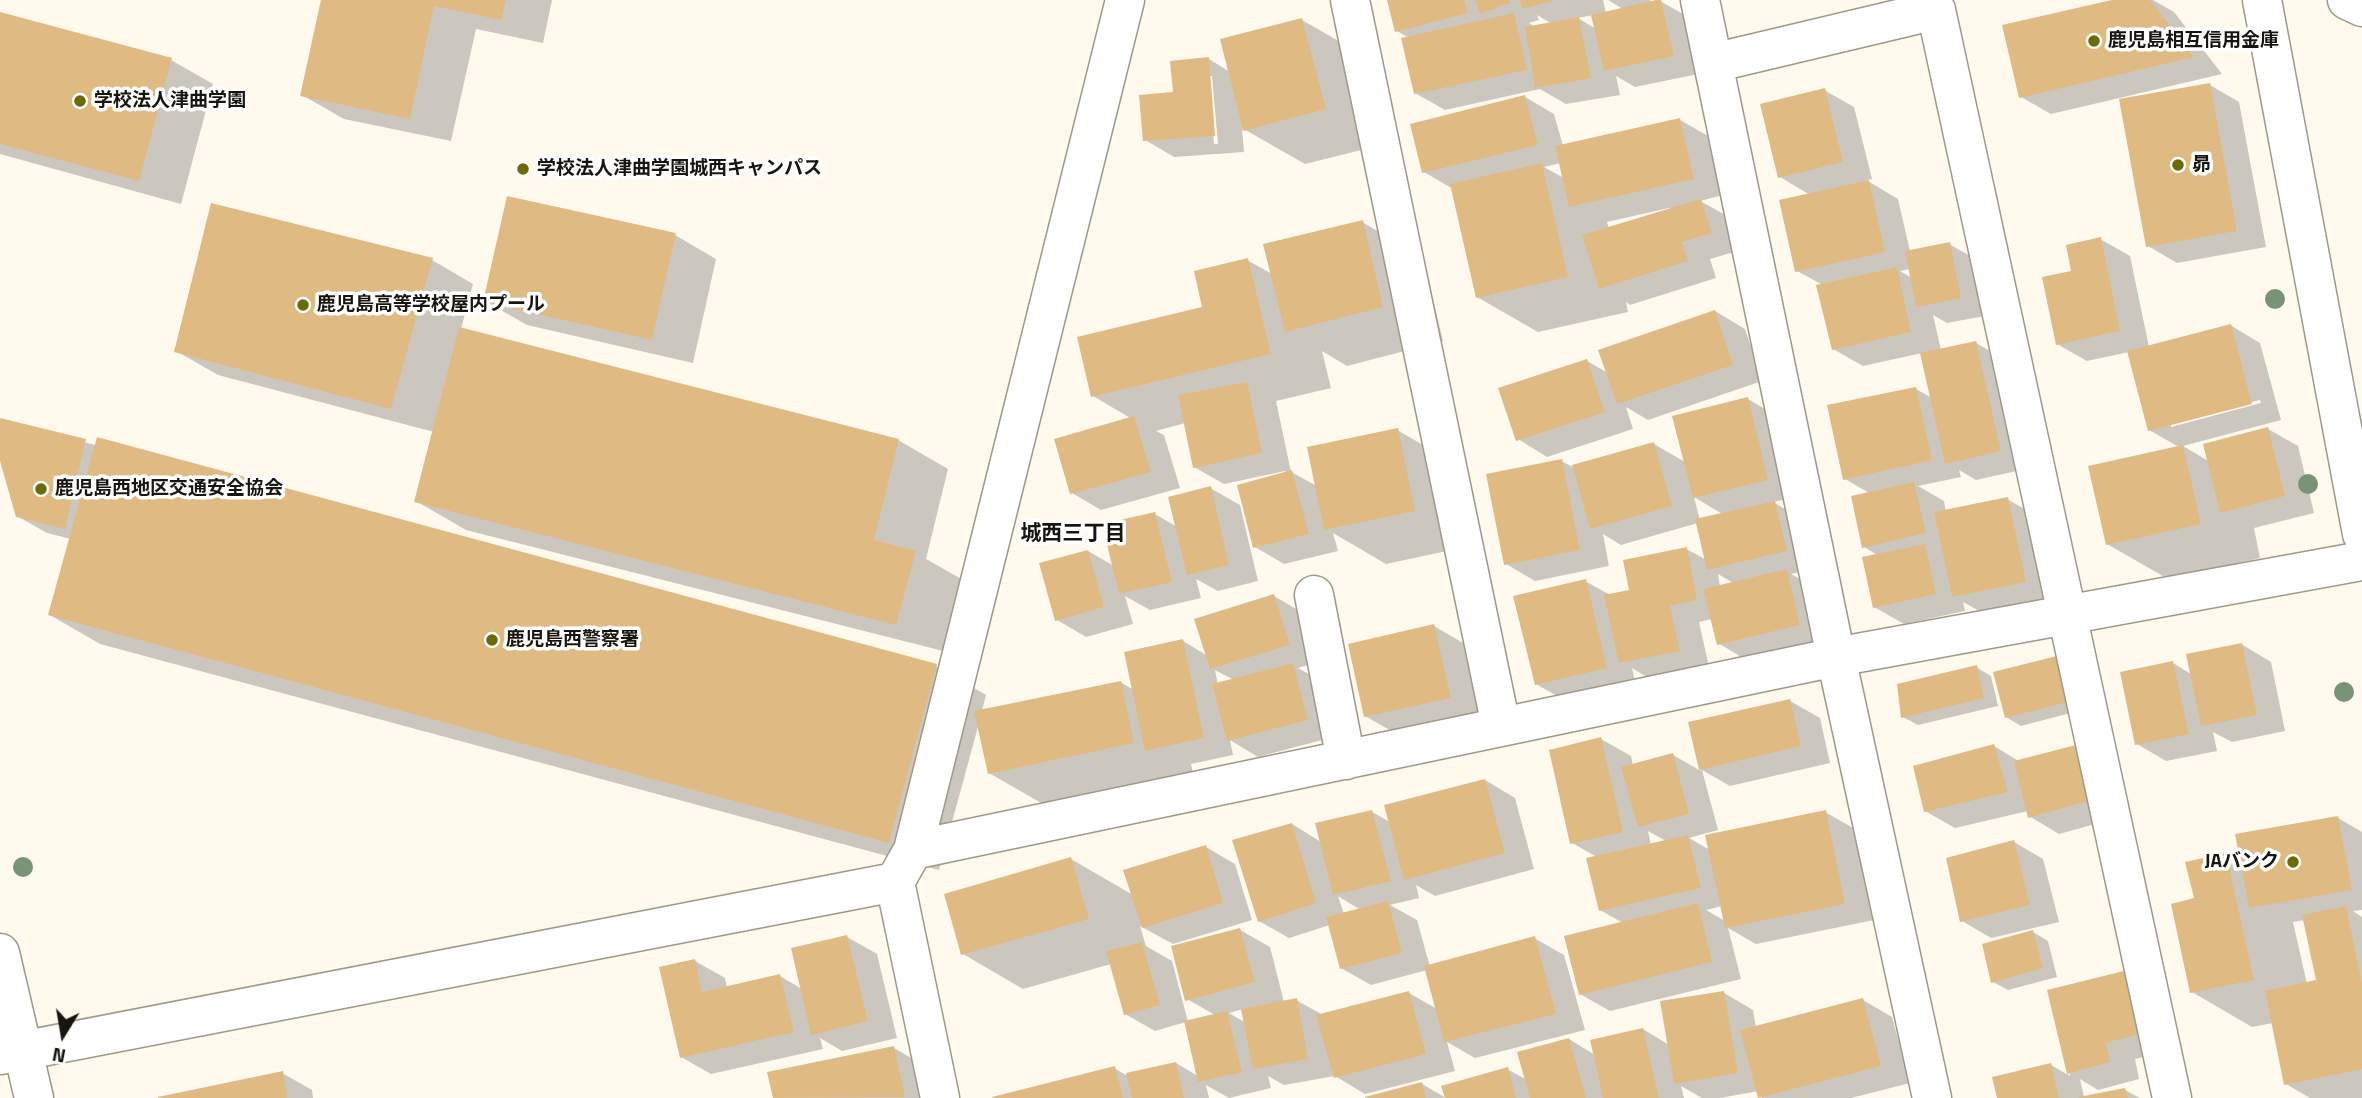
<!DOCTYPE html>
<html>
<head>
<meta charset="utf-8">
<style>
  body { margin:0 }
  #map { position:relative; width:2362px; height:1098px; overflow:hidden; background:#fff9ee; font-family:"Titillium Web",sans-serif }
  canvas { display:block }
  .north { position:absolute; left:28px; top:1000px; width:70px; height:70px; -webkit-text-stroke:5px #fff; paint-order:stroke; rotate:191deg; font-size:19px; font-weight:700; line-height:28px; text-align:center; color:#18150f }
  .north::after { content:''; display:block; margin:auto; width:24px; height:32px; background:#18150f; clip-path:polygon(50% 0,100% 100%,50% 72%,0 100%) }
</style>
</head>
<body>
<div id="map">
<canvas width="2362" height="1098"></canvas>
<div class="north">N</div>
</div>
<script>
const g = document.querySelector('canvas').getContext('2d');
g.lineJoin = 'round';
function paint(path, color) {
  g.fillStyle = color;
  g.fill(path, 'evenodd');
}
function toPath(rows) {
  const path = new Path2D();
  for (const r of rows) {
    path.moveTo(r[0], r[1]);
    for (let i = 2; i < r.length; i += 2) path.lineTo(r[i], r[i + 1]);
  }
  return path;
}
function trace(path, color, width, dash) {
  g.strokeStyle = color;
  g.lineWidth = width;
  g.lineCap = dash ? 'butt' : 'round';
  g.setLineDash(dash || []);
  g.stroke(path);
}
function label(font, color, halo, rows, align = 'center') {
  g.font = font + ' "Titillium Web","Noto Sans JP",sans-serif';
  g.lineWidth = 7;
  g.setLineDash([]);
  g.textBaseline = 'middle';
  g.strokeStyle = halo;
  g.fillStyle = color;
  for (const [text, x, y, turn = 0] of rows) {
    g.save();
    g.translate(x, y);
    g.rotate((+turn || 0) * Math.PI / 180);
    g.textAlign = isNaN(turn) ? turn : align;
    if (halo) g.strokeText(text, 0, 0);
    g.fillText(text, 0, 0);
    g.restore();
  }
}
paint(toPath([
  [323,0,552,0,543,43,476,29,451,141,344,119,302,95],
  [1389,0,1603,0,1606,13,1623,9,1608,0,1650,0,1651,3,1660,1,1690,18,1703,73,1635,87,1616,76,1620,95,1566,104,1540,89,1445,110,1415,93,1409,38,1397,31],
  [1537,15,1552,24,1535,27,1529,23,1539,20],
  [1593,15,1596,29,1578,18],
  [2120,0,2153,0,2174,12,2222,74,2051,114,2021,97],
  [0,14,171,60,213,84,181,204,0,154],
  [1302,20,1363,55,1385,144,1305,164,1242,128,1244,152,1174,157,1145,140,1175,93,1209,59,1230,72],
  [1209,76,1212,76,1218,144,1214,144],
  [2210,85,2239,102,2266,247,2177,263,2148,246],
  [1824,90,1854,107,1872,179,1866,180,1898,199,1910,251,1949,244,1979,261,1990,315,1947,323,1933,315,1941,350,1976,343,2006,360,2030,468,1976,480,1959,470,1961,477,1918,486,1944,501,1946,512,2007,499,2037,516,2055,598,1983,613,1963,602,1965,611,1904,624,1874,607,1879,556,1864,547,1871,494,1845,479,1916,389,1932,398,1922,353,1863,366,1833,349,1823,285,1797,271,1810,195,1780,177],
  [1910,269,1912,278,1900,271],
  [1525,97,1554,114,1563,146,1680,120,1710,137,1723,195,1700,201,1731,218,1741,250,1710,259,1716,278,1630,305,1626,302,1628,312,1538,332,1477,297,1453,189,1424,172],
  [1561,163,1564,178,1544,167],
  [1669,208,1670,210,1609,229,1607,222],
  [1362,222,1423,257,1443,341,1347,366,1322,351,1331,388,1276,401,1291,472,1317,486,1397,430,1458,465,1475,545,1386,564,1333,533,1338,551,1284,564,1255,547,1286,474,1285,471,1224,484,1194,467,1185,423,1156,431,1164,435,1180,488,1101,510,1072,493,1132,419,1093,396,1204,309,1247,260,1272,274],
  [675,235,716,259,693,363,527,325,485,301],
  [2100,239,2130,256,2149,347,2230,325,2260,343,2281,420,2183,446,2210,462,2268,429,2298,446,2314,513,2254,528,2260,558,2168,579,2107,544,2179,447,2149,430,2129,352,2087,361,2057,344,2073,272],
  [2260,400,2261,403,2171,427,2171,423],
  [432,260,473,284,461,329,898,440,948,469,926,559,965,581,947,652,466,530,416,501,434,432,218,375,176,351],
  [1715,311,1745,329,1762,381,1648,420,1626,407,1633,429,1547,457,1518,439,1587,361,1608,373],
  [1748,399,1777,416,1797,497,1773,502,1804,520,1816,568,1791,574,1816,588,1829,642,1748,661,1718,643,1712,619,1699,622,1709,667,1650,679,1632,668,1636,685,1566,701,1536,684,1585,581,1612,596,1631,591,1686,549,1707,560,1698,523,1621,545,1603,534,1609,566,1535,581,1506,564,1561,461,1575,468,1654,444,1685,462],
  [1694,497,1724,515,1700,520],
  [1718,574,1735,584,1720,587],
  [0,420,936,666,986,695,982,711,1120,682,1134,690,1183,641,1208,656,1274,596,1303,613,1318,662,1298,668,1323,682,1337,736,1258,757,1230,740,1233,755,1191,764,1194,777,1050,808,989,773,979,723,939,870,100,644,50,615,71,539,47,533,17,516,0,455],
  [1215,670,1234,680,1218,685],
  [1210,488,1240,505,1258,581,1218,591,1196,579,1201,598,1150,610,1125,596,1133,624,1086,637,1057,620,1088,551,1114,566,1155,514,1177,527],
  [1434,626,1463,643,1480,714,1395,733,1365,716],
  [2241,644,2271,662,2285,731,2232,742,2213,732,2217,751,2166,761,2137,744,2173,663,2191,674],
  [1976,667,1991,676,1998,706,1918,725,1903,717],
  [2072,667,2082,710,2021,726,2006,717],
  [1790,701,1820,718,1830,763,1730,786,1702,770,1718,830,1689,838,1710,850,1825,812,1855,829,1874,920,1756,944,1728,928,1741,979,1610,1011,1580,994,1623,923,1600,910,1597,857,1572,843,1601,739,1631,756,1633,765,1673,755,1701,771,1690,724],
  [1648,831,1666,841,1651,845],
  [1722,906,1725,921,1706,910],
  [1994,746,2020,762,2121,817,2059,834,2029,816,2028,811,1955,828,1925,811],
  [1485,780,1515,798,1534,869,1435,896,1416,885,1419,898,1390,905,1417,920,1430,967,1534,938,1564,955,1585,1030,1475,1058,1447,1042,1455,1071,1365,1094,1335,1076,1284,1085,1268,1076,1271,1088,1229,1098,1206,1085,1209,1098,995,1098,1114,1068,1126,1075,1176,1063,1198,1076,1186,1022,1155,1031,1125,1014,1111,964,1023,989,963,954,1071,859,1133,895,1206,847,1235,864,1252,920,1173,944,1140,926,1146,946,1172,961,1188,1022,1215,1015,1187,999,1240,930,1270,947,1284,1002,1296,1000,1323,1015,1409,993,1437,1009,1427,970,1371,985,1341,968,1330,925,1289,938,1259,921,1292,824,1321,842,1372,812,1390,822],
  [1338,896,1349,903,1361,910,1344,914],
  [1243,1009,1246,1023,1229,1013],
  [2338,818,2362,832,2362,910,2353,911,2362,917,2362,1098,2310,1098,2286,1084,2273,1023,2252,1027,2192,992,2196,900,2225,855,2242,865],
  [2305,920,2318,982,2307,984,2293,922],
  [2014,842,2043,859,2059,922,1991,938,1962,921],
  [2033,932,2048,941,2057,977,2008,990,1993,982],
  [847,937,877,954,897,1038,842,1051,820,1038,823,1049,711,1074,681,1057,695,961,725,978,727,988,780,976,802,989],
  [2124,973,2153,990,2168,1051,2135,1059,2139,1079,2098,1090,2080,1079,2084,1097,2125,1090,2140,1098,1999,1098,2051,1065,2070,1076,2049,991],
  [1724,993,1753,1010,1756,1027,1863,1000,1892,1017,1910,1083,1851,1098,1762,1098,1759,1091,1720,1098,1702,1098,1681,1086,1684,1098,1447,1098,1507,1069,1527,1080,1569,1039,1595,1055,1643,1029,1669,1045],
  [894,1048,923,1065,930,1098,774,1098,769,1073],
  [282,1073,312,1090,313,1098,161,1098],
  [1422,1084,1446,1098,1369,1098]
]), '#0003');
paint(toPath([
  [321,0,506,0,501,20,434,6,410,119,300,96],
  [1387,0,1464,0,1468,13,1395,32],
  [1475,0,1509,0,1510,3,1480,14],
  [1520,0,1553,0,1553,1,1522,9],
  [1656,0,1661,0,1674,56,1604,71,1591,15],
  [2112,0,2150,0,2194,57,2019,98,2002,25],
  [0,12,172,58,139,181,0,144],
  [1514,13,1527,70,1414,94,1401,38],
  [1579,17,1591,78,1535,88,1525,27],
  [1302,18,1326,109,1243,131,1220,39],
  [1209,57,1215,136,1143,141,1139,95,1173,92,1170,61],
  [2210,83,2237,231,2146,247,2119,99],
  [1825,88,1843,162,1778,178,1760,104],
  [1525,95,1538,145,1422,173,1410,124],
  [1680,118,1694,179,1569,207,1555,146],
  [1542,163,1568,277,1476,298,1450,184],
  [1869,180,1885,252,1795,272,1779,200],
  [507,196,676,233,652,340,483,302],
  [1701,199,1712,233,1682,242,1688,261,1599,289,1582,235],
  [211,203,433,258,391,409,174,352],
  [1363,220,1383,307,1285,332,1263,244],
  [2101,237,2120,331,2056,345,2042,277,2071,271,2066,245],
  [1950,242,1961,298,1916,307,1905,251],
  [1248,258,1271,354,1091,397,1077,337,1202,307,1194,271],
  [1897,267,1911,332,1832,350,1816,285],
  [1715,310,1733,365,1617,404,1598,350],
  [2231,324,2252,404,2148,431,2127,351],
  [459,327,899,439,874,540,916,551,896,625,414,502],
  [1976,341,2001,451,1945,464,1920,353],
  [1587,359,1605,412,1516,441,1498,388],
  [1247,382,1262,453,1193,468,1178,395],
  [1916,387,1932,460,1843,480,1827,405],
  [1748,397,1768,480,1693,498,1672,416],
  [1134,416,1151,472,1070,494,1054,439],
  [0,418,86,439,65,529,16,517,0,461],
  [2268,427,2285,496,2220,513,2203,444],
  [1398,428,1415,511,1324,530,1307,447],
  [97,437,937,664,889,843,48,615],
  [1654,442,1672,506,1590,529,1572,465],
  [2183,445,2201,524,2106,545,2088,466],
  [1562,459,1580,550,1504,565,1486,474],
  [1292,470,1309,534,1253,548,1237,485],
  [1914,482,1926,533,1862,548,1851,496],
  [1211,486,1229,565,1187,575,1168,497],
  [2008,497,2026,582,1952,597,1934,512],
  [1775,501,1787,551,1707,570,1695,519],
  [1155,512,1172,582,1119,594,1102,524],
  [1925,544,1936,594,1873,608,1862,557],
  [1687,547,1697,600,1670,606,1680,651,1619,663,1604,595,1629,590,1623,560],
  [1088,550,1104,607,1055,621,1039,563],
  [1787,569,1800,625,1717,645,1703,589],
  [1586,579,1607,668,1535,685,1513,596],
  [1274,594,1290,645,1210,669,1194,619],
  [1434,624,1451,698,1364,717,1348,644],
  [1183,639,1204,738,1145,751,1124,652],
  [2242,643,2257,715,2201,726,2186,654],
  [2057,656,2068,702,2005,718,1993,672],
  [2173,661,2189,734,2135,745,2120,672],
  [1293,663,1308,720,1227,741,1212,684],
  [1977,665,1984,698,1901,718,1897,684],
  [1121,681,1134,743,988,774,974,711],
  [1790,699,1801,746,1699,770,1688,722],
  [1601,737,1623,832,1570,844,1549,750],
  [1994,744,2008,792,1924,812,1913,766],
  [2080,744,2092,800,2028,818,2014,761],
  [1673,753,1689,814,1638,827,1621,767],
  [1485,779,1505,853,1404,880,1384,805],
  [1372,810,1391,881,1333,895,1315,823],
  [1826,810,1845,904,1725,928,1705,835],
  [2338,816,2352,890,2249,908,2235,834],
  [1292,823,1316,903,1258,922,1232,840],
  [1688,835,1701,888,1599,911,1586,858],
  [2014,840,2030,905,1960,922,1946,858],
  [1206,845,1223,903,1142,928,1123,870],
  [2226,853,2254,980,2190,993,2171,904,2194,898,2185,862],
  [1071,857,1089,919,961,955,944,894],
  [1388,901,1402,953,1340,969,1326,917],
  [1698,903,1712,962,1579,995,1564,936],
  [2346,906,2362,984,2362,1069,2284,1085,2265,991,2316,980,2302,915],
  [1240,928,1255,982,1185,1001,1171,946],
  [2033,930,2043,968,1991,983,1982,944],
  [847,935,868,1021,811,1035,791,948],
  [1535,936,1556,1014,1444,1042,1424,966],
  [1142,942,1160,1005,1124,1015,1106,951],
  [695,959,702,992,780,974,794,1032,680,1058,659,967],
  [2124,971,2139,1034,2106,1043,2110,1062,2067,1074,2047,990],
  [1409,991,1426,1054,1334,1078,1316,1015],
  [1724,991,1738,1073,1674,1084,1660,1001],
  [1297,998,1308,1059,1253,1069,1241,1009],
  [1863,998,1881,1066,1758,1098,1740,1030],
  [1227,1011,1242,1072,1198,1082,1184,1021],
  [1643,1028,1659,1098,1603,1098,1590,1040],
  [1569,1038,1586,1098,1530,1098,1517,1052],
  [894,1046,905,1097,773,1098,767,1072],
  [1176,1062,1184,1098,1132,1098,1126,1073],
  [2051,1063,2059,1098,1997,1098,1992,1077],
  [1115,1066,1123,1098,992,1098,992,1097],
  [1508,1067,1516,1098,1445,1098,1441,1086],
  [283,1071,287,1098,158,1098,158,1097],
  [1422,1082,1426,1098,1365,1098,1365,1097],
  [2125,1088,2128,1098,2079,1098,2079,1097]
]), '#dfba83');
const street = toPath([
  [1350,0,1501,726],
  [1700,0,1836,657,1932,1098],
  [1713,63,1936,10,2172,1098],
  [1314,595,1346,760],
  [913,850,1836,657,2362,561],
  [0,1055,895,882],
  [940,1098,895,882,913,850,1125,0]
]);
const secondary = toPath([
  [2262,0,2362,534],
  [2347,0,2362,7],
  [0,953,34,1098]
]);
trace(street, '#a19887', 41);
trace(secondary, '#a19887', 41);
trace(street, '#fff', 38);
trace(secondary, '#fff', 38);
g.fillStyle = '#799376';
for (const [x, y] of [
  [2275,299],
  [2308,484],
  [2344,692],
  [23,867]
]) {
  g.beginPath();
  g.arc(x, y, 10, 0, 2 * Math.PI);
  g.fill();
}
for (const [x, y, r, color] of [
  [2094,41,7,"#6d6903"],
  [80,101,7,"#6d6903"],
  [2178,165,7,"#6d6903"],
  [523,169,7,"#6d6903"],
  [303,305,7,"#6d6903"],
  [41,489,7,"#6d6903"],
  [492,640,7,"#6d6903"],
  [2293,862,7,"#6d6903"]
]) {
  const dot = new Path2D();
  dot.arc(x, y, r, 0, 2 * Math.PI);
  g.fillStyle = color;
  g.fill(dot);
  trace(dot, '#fff', 2.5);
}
label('bold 19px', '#18150f', '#fff', [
  ["鹿児島相互信用金庫",2108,41],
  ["学校法人津曲学園",94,101],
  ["昴",2192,165],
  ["学校法人津曲学園城西キャンパス",537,169],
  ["鹿児島高等学校屋内プール",317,305],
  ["鹿児島西地区交通安全協会",55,489],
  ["鹿児島西警察署",506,640],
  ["JAバンク",2279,862,"right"]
], 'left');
label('bold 21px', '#18150f', '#fff', [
  ["城西三丁目",1073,535]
]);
</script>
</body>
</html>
